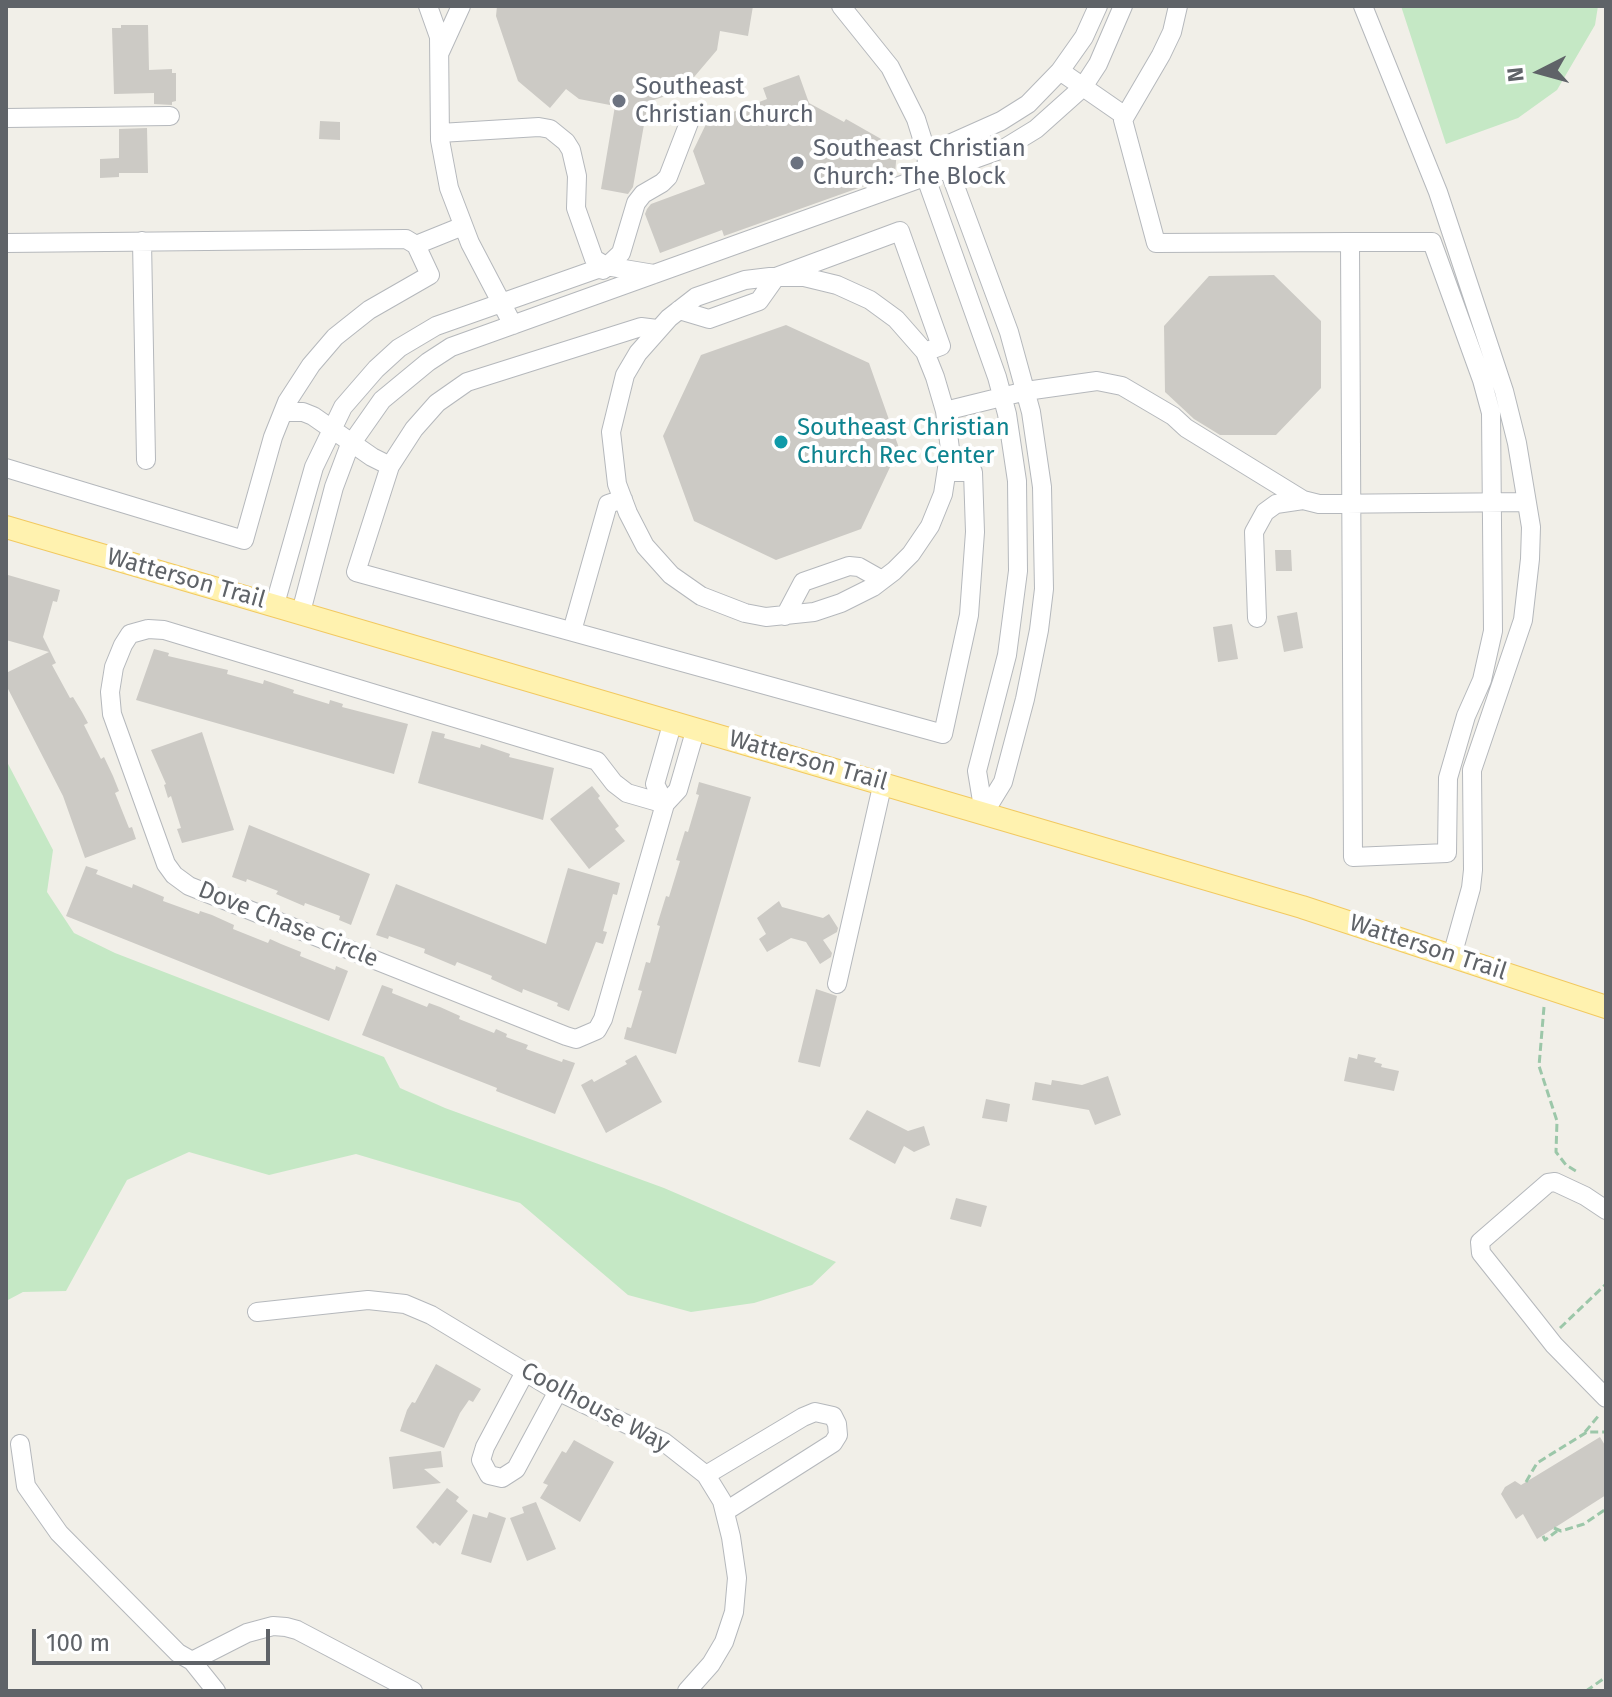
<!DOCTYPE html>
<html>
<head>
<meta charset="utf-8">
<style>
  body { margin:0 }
  #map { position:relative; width:1612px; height:1697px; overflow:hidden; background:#f1efe8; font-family:"Fira Sans",sans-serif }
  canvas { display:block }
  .frame { position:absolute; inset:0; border:8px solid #5f6368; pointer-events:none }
  .north { position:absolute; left:1500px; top:32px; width:80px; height:80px; -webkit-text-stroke:6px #fff; paint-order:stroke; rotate:264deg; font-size:22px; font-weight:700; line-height:32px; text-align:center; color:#5f6368 }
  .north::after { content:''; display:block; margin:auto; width:28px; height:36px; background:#5f6368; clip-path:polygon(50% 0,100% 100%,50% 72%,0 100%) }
  .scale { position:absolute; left:32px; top:1629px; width:238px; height:36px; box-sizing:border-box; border:4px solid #5f6368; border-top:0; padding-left:10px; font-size:24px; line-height:28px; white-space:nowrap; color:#5f6368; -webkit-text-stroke:6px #fff; paint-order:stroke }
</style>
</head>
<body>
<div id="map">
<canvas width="1612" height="1697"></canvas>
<div class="frame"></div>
<div class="north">N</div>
<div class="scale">100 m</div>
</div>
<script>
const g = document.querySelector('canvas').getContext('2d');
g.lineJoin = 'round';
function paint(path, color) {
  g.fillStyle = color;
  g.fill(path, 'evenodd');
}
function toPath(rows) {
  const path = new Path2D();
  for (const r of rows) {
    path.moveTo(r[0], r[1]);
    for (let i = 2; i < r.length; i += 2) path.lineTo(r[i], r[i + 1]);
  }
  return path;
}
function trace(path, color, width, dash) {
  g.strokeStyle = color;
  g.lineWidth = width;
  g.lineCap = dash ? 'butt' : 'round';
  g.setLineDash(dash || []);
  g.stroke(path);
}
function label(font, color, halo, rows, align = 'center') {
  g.font = font + ' "Fira Sans",sans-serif';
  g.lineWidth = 8;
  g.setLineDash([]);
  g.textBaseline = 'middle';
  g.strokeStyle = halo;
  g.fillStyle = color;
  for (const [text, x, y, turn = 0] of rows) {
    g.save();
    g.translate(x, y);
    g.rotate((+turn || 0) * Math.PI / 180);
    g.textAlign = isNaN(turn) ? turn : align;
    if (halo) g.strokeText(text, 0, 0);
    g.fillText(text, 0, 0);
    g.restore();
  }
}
paint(toPath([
  [1401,6,1598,6,1595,25,1557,90,1518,118,1446,144],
  [6,760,53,850,47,892,74,933,115,953,384,1057,400,1088,445,1108,664,1188,836,1262,812,1285,754,1303,691,1312,628,1295,520,1203,356,1154,269,1175,189,1152,127,1180,66,1291,23,1292,6,1301]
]), '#c5e8c5');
paint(toPath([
  [497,6,753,6,748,36,720,31,717,50,683,90,648,102,633,187,628,194,601,189,615,106,579,99,566,89,550,108,518,81,496,16],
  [121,25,148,25,149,70,172,69,172,73,176,73,176,101,172,102,172,105,154,104,154,93,114,94,112,28,121,28],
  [799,75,809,103,844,122,846,119,897,148,895,175,724,236,722,230,660,253,645,214,647,209,651,204,705,184,693,151,707,122,767,99,763,88],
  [320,121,340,122,340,140,319,139],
  [147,128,148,173,119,173,119,177,100,178,100,159,119,158,119,129],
  [1274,275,1321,321,1321,388,1276,435,1220,435,1194,419,1165,392,1164,326,1209,276],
  [786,325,869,363,899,448,861,529,776,560,694,521,663,436,701,355],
  [1275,550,1291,550,1292,571,1276,571],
  [8,575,60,590,57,602,53,601,43,637,56,663,52,665,70,698,73,697,82,712,88,723,84,725,101,759,104,757,113,776,119,791,115,793,129,828,132,827,136,839,85,858,63,796,6,685,6,673,49,652,6,640],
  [1297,612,1303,648,1284,652,1277,616],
  [1232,624,1238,659,1218,662,1213,627],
  [154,649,169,653,168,656,228,670,227,674,263,684,264,680,294,690,293,693,329,704,330,700,343,704,342,707,408,724,394,774,136,700],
  [432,731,445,734,444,738,480,748,481,744,510,754,509,757,554,768,543,820,418,783],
  [202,732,234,830,182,843,177,829,181,828,171,796,168,798,164,785,166,784,151,750],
  [699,782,751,797,676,1054,624,1039,627,1027,631,1028,642,991,638,990,646,962,650,963,660,926,657,925,666,896,669,897,680,861,676,860,680,847,685,831,688,832,699,795,696,794],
  [592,786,600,796,598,798,619,826,615,829,625,841,589,869,550,819],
  [249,825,370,874,351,925,339,920,340,916,305,903,304,906,276,894,278,891,247,879,246,882,232,877],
  [86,866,98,870,96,874,132,888,133,884,164,897,163,901,199,914,200,911,212,915,234,925,233,929,268,943,270,939,281,944,301,952,300,956,335,970,336,966,348,971,329,1021,66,916],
  [568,868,620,883,617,895,613,894,603,931,607,932,603,944,596,942,569,1011,557,1006,558,1003,523,989,522,993,491,979,492,976,457,962,455,966,424,953,425,949,389,936,388,939,376,935,396,884,546,944],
  [779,901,782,907,823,918,829,914,838,928,837,932,823,940,832,953,831,957,820,964,806,942,791,938,767,952,759,939,766,934,757,918],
  [382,985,393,989,392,993,427,1007,429,1003,440,1007,460,1016,459,1019,494,1033,496,1029,507,1034,506,1037,528,1045,526,1049,562,1062,563,1059,575,1063,555,1114,496,1091,497,1088,362,1035],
  [816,989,837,996,820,1067,798,1062],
  [1358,1054,1376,1058,1374,1062,1382,1064,1381,1067,1399,1071,1394,1091,1344,1081,1349,1057,1357,1059],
  [636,1055,662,1102,606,1133,581,1085,592,1079,594,1082,627,1064,625,1061],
  [1108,1076,1121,1115,1095,1125,1089,1110,1032,1100,1035,1082,1051,1085,1052,1080,1082,1085],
  [986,1099,1010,1104,1007,1122,982,1118],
  [867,1110,908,1131,924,1126,930,1145,914,1152,904,1146,895,1164,849,1139],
  [956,1198,987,1206,981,1227,950,1219],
  [436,1364,481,1389,473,1402,469,1400,460,1413,444,1448,400,1431,407,1410,412,1402,415,1403],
  [1600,1437,1606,1447,1606,1495,1537,1539,1523,1514,1516,1519,1501,1494,1505,1487,1515,1481,1521,1485],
  [574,1440,614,1462,580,1522,540,1498,548,1485,543,1483,562,1451,566,1453],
  [441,1451,443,1467,424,1469,441,1483,393,1489,389,1457],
  [447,1488,459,1497,456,1501,468,1511,440,1546,435,1542,433,1544,416,1527],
  [536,1502,556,1549,527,1561,510,1518,524,1513,522,1507],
  [489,1512,506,1518,491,1563,461,1554,473,1514,487,1518]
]), '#cccac5');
const minor = toPath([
  [428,6,439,37,440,140,449,188,470,243,513,325],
  [841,6,890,67,916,119,927,154,926,178,997,377,1007,414,1017,481,1018,571,1007,655,977,771,984,813],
  [1178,6,1172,32,1161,55,1123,120,1156,243,1350,242,1432,242,1482,380,1491,413,1493,631,1482,680,1466,716,1448,778,1447,853,1353,857,1350,242],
  [1363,6,1438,192,1504,391,1517,443,1531,527,1530,559,1523,620,1472,770,1473,870,1471,888,1452,956],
  [440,52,461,6],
  [1060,71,1125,116],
  [6,118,170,116],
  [440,133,539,127,550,129,566,142,571,150,577,176,576,208,594,259,606,266,654,274],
  [927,154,1001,121,1028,104,1060,71,1084,37,1098,6],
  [939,162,949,170,1009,332,1031,412,1042,487,1044,589,1039,630,1025,699,1003,782,984,813],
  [142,241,146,460],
  [6,243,406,239,416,245],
  [603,270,621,253,636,203,643,194,662,183,668,177,690,120],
  [679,310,709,319,759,301,776,277,900,231,941,346,925,352],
  [945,411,935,377,925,352,896,319,870,300,837,285,804,277,770,277,745,280,696,297,669,318,638,353,625,375,611,432,617,484,628,513,645,546,671,575,701,596,745,613,766,617,814,612,841,603,873,587,894,571,911,554,930,526,943,494,950,449,945,411,1026,391,1097,381,1122,386,1173,416,1186,428,1303,500,1319,504,1527,502],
  [283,412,303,412,313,416,372,457,390,466,414,429,437,403,467,382,641,327,657,329],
  [390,466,356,572,943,734,969,615,975,532,973,472,948,472],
  [6,468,244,540,273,437,287,402,311,365,335,337,369,310,430,275,416,245,463,226],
  [275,604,314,467,343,407,376,369,399,348,436,326,606,266],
  [301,612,334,487,349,447,382,400,428,362,451,347,1005,148,1036,129,1083,87,1098,64,1123,6],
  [785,616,803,582,849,566,859,567,882,580],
  [1257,618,1254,532,1265,512,1276,504,1303,500],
  [148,629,164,630,597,761,614,783,627,793,665,804,603,1019,597,1030,576,1039,566,1036,189,886,174,875,166,864,112,714,110,692,114,667,123,645,130,634,148,629],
  [572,631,608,504,623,499],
  [673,721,655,784,665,804,678,790,696,728],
  [837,984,883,782],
  [1606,1210,1585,1196,1555,1182,1548,1183,1480,1242,1481,1253,1532,1317,1554,1345,1606,1398],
  [257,1312,368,1300,405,1304,431,1315,555,1390,664,1442,706,1475,722,1501,731,1537,737,1578,734,1612,724,1642,711,1664,687,1691],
  [525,1372,485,1447,481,1460,489,1475,502,1478,516,1469,558,1391],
  [20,1444,26,1486,59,1533,178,1653,192,1661,247,1633,273,1626,286,1627,297,1630,413,1691],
  [706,1475,803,1417,815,1412,833,1416,837,1424,838,1435,833,1443,726,1511],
  [192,1661,216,1691]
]);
const major = toPath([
  [6,527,1302,907,1606,1007]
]);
trace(minor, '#b5b8bc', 20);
trace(major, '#f2c960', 24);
trace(toPath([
  [1544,1007,1539,1066,1557,1121,1556,1152,1566,1165,1579,1173],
  [1560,1328,1606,1284],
  [1585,1432,1600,1414],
  [1526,1482,1537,1463,1587,1432,1606,1432],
  [1554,1528,1561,1531,1584,1524,1606,1509],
  [1543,1536,1545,1540,1557,1531],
  [1586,1691,1606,1677]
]), '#9cc7a9', 3, [8, 4]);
trace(minor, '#fff', 18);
trace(major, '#fff2af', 22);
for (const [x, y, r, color] of [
  [619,101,8,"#6b7280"],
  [797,163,8,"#6b7280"],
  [781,442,8,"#0f9aa8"]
]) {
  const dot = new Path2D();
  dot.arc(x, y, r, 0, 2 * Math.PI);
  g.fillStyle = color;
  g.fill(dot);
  trace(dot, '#fff', 3);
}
label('24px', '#5b616d', '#fff', [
  ["Southeast",635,87],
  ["Christian Church",635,115],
  ["Southeast Christian",813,149],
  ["Church: The Block",813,177]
], 'left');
label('24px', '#0d838f', '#fff', [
  ["Southeast Christian",797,428],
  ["Church Rec Center",797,456]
], 'left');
label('24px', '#5f6368', '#fff', [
  ["Watterson Trail",186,579,16],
  ["Watterson Trail",808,761,16],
  ["Dove Chase Circle",288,925,22],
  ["Watterson Trail",1428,948,18],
  ["Coolhouse Way",595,1408,28]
]);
</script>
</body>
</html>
